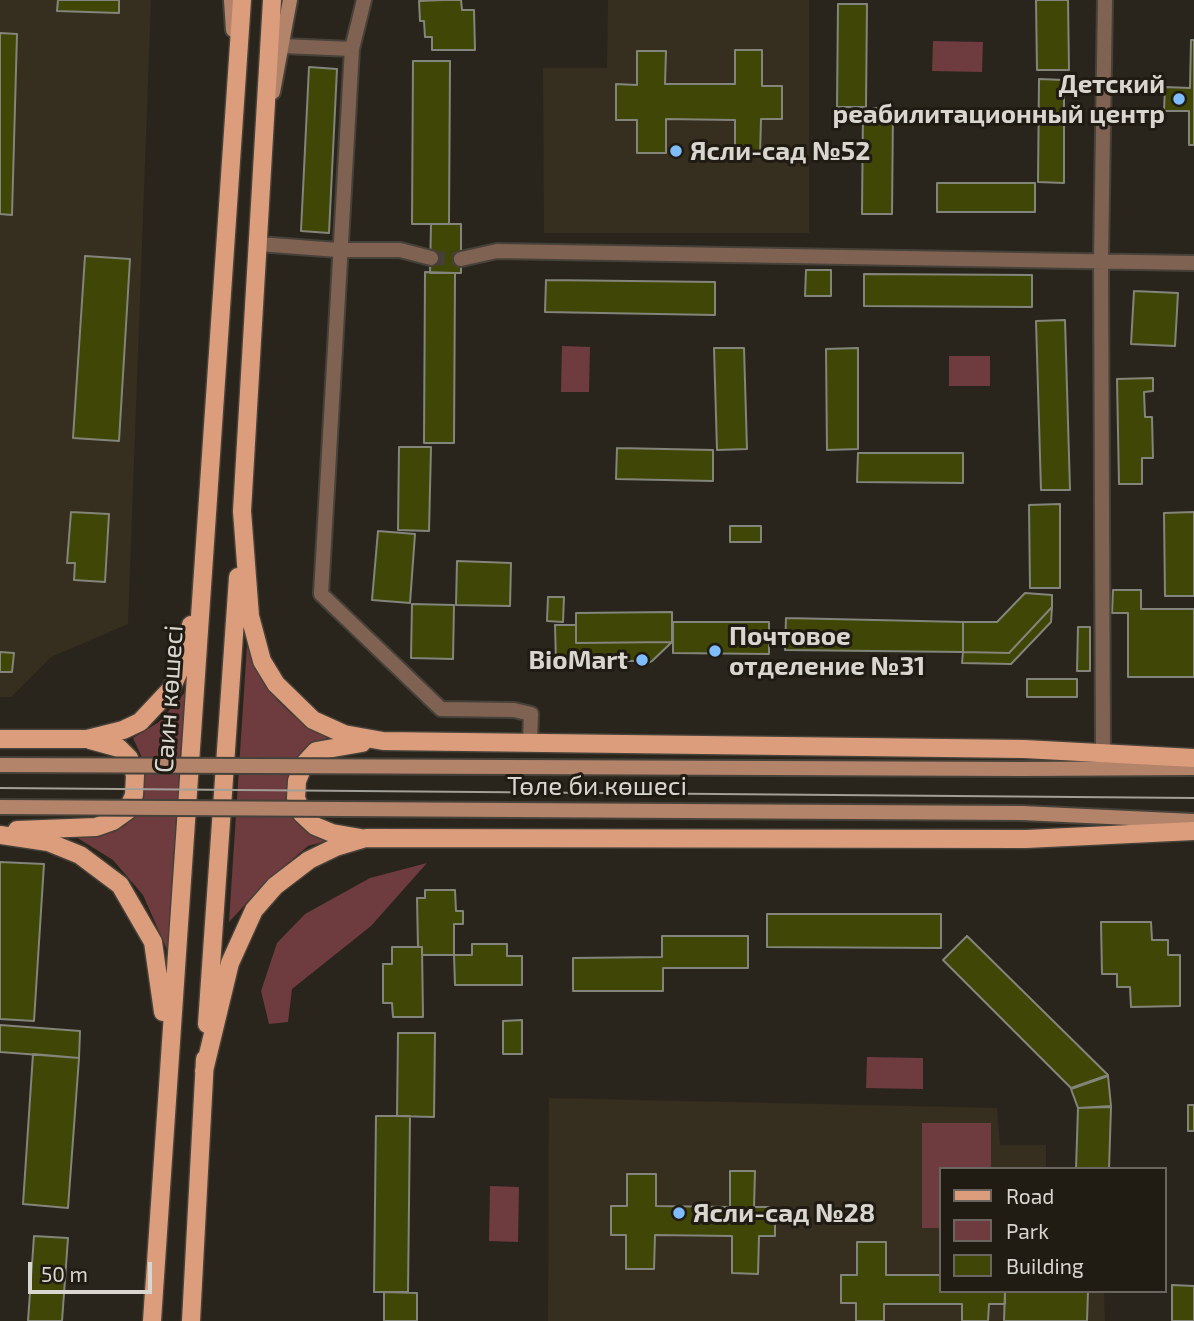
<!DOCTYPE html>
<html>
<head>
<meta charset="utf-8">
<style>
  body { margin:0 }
  #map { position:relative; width:1194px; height:1321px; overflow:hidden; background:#2a251c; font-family:"Exo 2",sans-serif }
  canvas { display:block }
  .legend { position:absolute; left:939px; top:1167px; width:228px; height:126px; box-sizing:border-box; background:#201b13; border:2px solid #6a665f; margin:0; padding:9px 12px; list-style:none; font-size:21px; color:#d9d6d0 }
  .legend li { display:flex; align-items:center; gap:14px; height:35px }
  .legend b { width:35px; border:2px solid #6a665f }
  .scale { position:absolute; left:28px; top:1262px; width:124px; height:32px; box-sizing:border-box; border:4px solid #d9d6d0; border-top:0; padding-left:9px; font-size:21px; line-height:24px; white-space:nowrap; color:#d9d6d0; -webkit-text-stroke:5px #201b13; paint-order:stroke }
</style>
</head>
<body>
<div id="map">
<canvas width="1194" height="1321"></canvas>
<ul class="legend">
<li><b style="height:9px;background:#db9d7c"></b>Road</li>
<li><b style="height:19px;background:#6e3b3f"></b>Park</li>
<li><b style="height:19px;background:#404606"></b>Building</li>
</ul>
<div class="scale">50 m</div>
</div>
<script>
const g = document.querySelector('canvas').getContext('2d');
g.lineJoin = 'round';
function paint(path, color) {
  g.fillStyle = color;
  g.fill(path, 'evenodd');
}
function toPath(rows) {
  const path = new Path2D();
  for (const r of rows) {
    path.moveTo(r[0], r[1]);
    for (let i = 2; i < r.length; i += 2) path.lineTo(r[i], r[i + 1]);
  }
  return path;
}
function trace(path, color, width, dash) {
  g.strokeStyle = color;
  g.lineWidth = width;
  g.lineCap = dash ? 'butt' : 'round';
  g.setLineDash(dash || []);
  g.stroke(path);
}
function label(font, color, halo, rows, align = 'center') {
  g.font = font + ' "Exo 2",sans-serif';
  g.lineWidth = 6;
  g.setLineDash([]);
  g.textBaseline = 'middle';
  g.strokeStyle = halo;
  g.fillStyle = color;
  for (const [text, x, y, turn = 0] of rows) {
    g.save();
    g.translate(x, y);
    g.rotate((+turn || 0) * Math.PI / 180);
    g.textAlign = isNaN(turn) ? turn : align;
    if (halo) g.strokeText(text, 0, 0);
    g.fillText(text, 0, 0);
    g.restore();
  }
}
paint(toPath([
  [0,0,151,0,128,624,51,657,11,697,0,697],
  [608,0,809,0,809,233,544,233,543,68,607,68],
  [549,1098,997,1108,1000,1145,1046,1145,1046,1169,940,1169,940,1291,1104,1291,1105,1321,548,1321]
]), '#362e1f');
paint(toPath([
  [933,41,983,42,982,72,932,71],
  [562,346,590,347,589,392,561,392],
  [949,356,990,356,990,386,949,386],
  [247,645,277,700,294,716,330,737,313,744,290,800,330,840,308,846,265,883,229,922],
  [187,690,169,954,143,895,113,860,76,837,114,832,126,825,140,801,144,762,133,738,159,722],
  [427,863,371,926,292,989,288,1022,269,1024,261,991,277,943,305,914,370,878],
  [867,1057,923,1058,923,1089,866,1088],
  [922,1123,991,1123,991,1169,940,1169,940,1228,922,1228],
  [490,1186,519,1187,518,1242,489,1241]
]), '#6e3b3f');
const building = toPath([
  [58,0,119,0,119,13,57,11,58,0],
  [443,0,461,0,462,10,474,10,475,50,432,50,432,37,425,37,424,21,420,21,419,1,443,0],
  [1036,0,1068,0,1069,70,1037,70,1036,0],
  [838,4,867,4,866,107,837,107,838,4],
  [0,33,17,34,12,215,0,214,0,33],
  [1191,40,1194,40,1194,145,1189,145,1189,111,1164,111,1165,87,1190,88,1191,40],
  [735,50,762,50,762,86,782,86,782,119,761,119,760,155,735,154,735,120,666,119,666,153,637,153,637,120,616,120,616,84,637,85,637,51,666,51,665,84,735,84,735,50],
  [413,61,450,61,449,224,412,224,413,61],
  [309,67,337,69,329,233,301,231,309,67],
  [1039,79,1064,80,1064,183,1038,182,1039,79],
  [863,108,893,108,892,214,862,214,863,108],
  [937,183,1035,183,1035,212,937,212,937,183],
  [431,224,461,224,461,273,430,273,431,224],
  [85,256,130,259,119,441,73,438,85,256],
  [806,270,831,270,831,296,805,296,806,270],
  [425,272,455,273,454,443,424,443,425,272],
  [864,274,1032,275,1032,307,864,306,864,274],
  [546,280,715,282,715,315,545,312,546,280],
  [1134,291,1178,293,1175,346,1131,344,1134,291],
  [1065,320,1070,490,1041,490,1036,321,1065,320],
  [714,348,744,348,747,449,717,450,714,348],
  [858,348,858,449,827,450,826,349,858,348],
  [1153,378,1153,391,1144,392,1145,417,1152,417,1153,458,1142,458,1142,484,1119,484,1117,379,1153,378],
  [399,447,431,447,429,531,398,530,399,447],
  [617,448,713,450,713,481,616,479,617,448],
  [858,453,963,453,963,483,857,482,858,453],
  [1060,504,1060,588,1030,588,1029,505,1060,504],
  [71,512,109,514,105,582,74,580,75,563,67,563,71,512],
  [1194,512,1194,596,1165,596,1164,513,1194,512],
  [730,526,761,526,761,542,730,542,730,526],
  [378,531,415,534,410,603,372,600,378,531],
  [457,561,511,563,510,606,456,605,457,561],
  [1113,590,1141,590,1141,609,1194,609,1194,677,1128,677,1128,613,1112,613,1113,590],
  [1025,593,1052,595,1052,607,1009,653,963,652,963,622,997,622,1025,593],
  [548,597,564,597,563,622,547,621,548,597],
  [412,604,454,605,453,659,411,658,412,604],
  [1052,607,1051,622,1011,664,962,663,963,652,1009,653,1052,607],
  [672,612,672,642,576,643,576,613,672,612],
  [786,618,963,622,963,652,785,650,786,618],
  [673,622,769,622,769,654,673,653,673,622],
  [555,625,576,625,576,643,672,642,652,661,643,666,639,661,603,661,597,665,591,660,556,661,555,625],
  [1078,627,1090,627,1090,671,1077,671,1078,627],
  [0,652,14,653,12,672,0,672,0,652],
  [1027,679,1077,679,1077,697,1027,697,1027,679],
  [0,862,44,864,34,1021,0,1019,0,862],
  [425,890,455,890,456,911,463,911,463,924,454,924,454,955,422,955,422,947,418,947,417,898,425,898,425,890],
  [767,914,941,914,941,948,767,947,767,914],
  [1101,922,1151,922,1152,940,1168,940,1168,955,1180,955,1180,1006,1131,1007,1130,987,1117,987,1117,974,1102,974,1101,922],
  [662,936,748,936,748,968,663,968,663,991,573,991,573,958,662,957,662,936],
  [967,936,1108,1075,1071,1088,943,960,967,936],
  [472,944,507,944,507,956,522,956,522,985,455,985,454,955,472,955,472,944],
  [392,947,422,947,423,1017,393,1017,392,1003,383,1003,383,964,392,964,392,947],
  [522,1020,522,1054,503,1054,503,1021,522,1020],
  [0,1025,80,1031,79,1058,0,1052,0,1025],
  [398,1033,435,1033,434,1117,397,1116,398,1033],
  [33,1054,79,1058,68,1208,23,1204,33,1054],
  [1108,1076,1111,1106,1078,1108,1071,1089,1108,1076],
  [1188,1105,1194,1105,1194,1131,1188,1131,1188,1105],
  [1111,1107,1109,1169,1076,1169,1078,1108,1111,1107],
  [376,1116,410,1116,408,1292,374,1292,376,1116],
  [730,1171,755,1171,754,1207,775,1207,775,1236,759,1236,758,1274,732,1273,732,1236,655,1235,654,1269,626,1269,626,1235,611,1235,611,1206,627,1206,627,1174,656,1174,656,1206,730,1207,730,1171],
  [34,1236,68,1238,62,1321,28,1321,34,1236],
  [857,1242,886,1242,886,1275,940,1275,940,1291,1005,1291,1005,1304,989,1304,988,1321,962,1321,962,1304,884,1304,884,1321,856,1321,856,1303,841,1303,841,1275,857,1275,857,1242],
  [1172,1285,1194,1286,1194,1321,1172,1321,1172,1285],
  [1005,1291,1088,1291,1087,1321,1004,1321,1005,1291],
  [384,1292,417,1293,417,1321,384,1321,384,1292]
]);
paint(building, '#404606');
trace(building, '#83857a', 2);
trace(toPath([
  [431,258,461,259]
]), '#444037', 14, [14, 7]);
const minor = toPath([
  [364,0,352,49,321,594,441,709,514,710,531,714,530,742],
  [282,46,352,49],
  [259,244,338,250,400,250,431,258],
  [461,259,497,251,1194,263],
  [1103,762,1101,260,1105,0]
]);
const secondary = toPath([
  [231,0,233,30],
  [273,92,290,0],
  [1023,769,1194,768],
  [1022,813,1194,821]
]);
const primary = toPath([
  [272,0,242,511,250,616,262,661,276,684,313,720,344,734,383,741,1024,749,1194,758],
  [0,739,87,739,123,730,140,722,171,689,179,671,191,625],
  [17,830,96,827,113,821,127,811,134,795,135,775,129,758,119,748,90,740],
  [0,835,48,842,80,855,120,885,153,942,163,1012],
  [361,838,332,833,315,826,302,814,296,798,297,781,304,764,316,751,362,743],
  [207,1024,238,577],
  [204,1071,230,963,254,910,275,886,309,860,336,847,366,838,1026,839,1194,831],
  [152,1321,242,0],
  [191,1321,205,1059]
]);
trace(minor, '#464139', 18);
trace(secondary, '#464139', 18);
trace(primary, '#464139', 21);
trace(minor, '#806252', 14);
trace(secondary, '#b3836a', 14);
trace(primary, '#db9d7c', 18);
trace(toPath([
  [0,788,1194,798]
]), '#a29f98', 2);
const secondaryBridge = toPath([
  [0,765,1023,769],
  [0,807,1022,813]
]);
trace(secondaryBridge, '#464139', 18, []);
trace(secondaryBridge, '#b3836a', 14);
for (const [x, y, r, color] of [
  [1179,99,7,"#7ebdf9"],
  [676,151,7,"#7ebdf9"],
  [715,651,7,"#7ebdf9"],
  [642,660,7,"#7ebdf9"],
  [679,1213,7,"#7ebdf9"]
]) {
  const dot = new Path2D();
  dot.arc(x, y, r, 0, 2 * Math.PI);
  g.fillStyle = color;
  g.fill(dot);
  trace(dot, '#201b13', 2.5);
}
label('bold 26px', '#d9d6d0', '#201b13', [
  ["Детский",1165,84,"right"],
  ["реабилитационный центр",1165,114,"right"],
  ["Ясли-сад №52",690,151],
  ["Почтовое",729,636],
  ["отделение №31",729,666],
  ["BioMart",628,660,"right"],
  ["Ясли-сад №28",693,1213]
], 'left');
label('26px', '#d9d6d0', '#201b13', [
  ["Саин көшесі",169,699,-86],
  ["Төле би көшесі",597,786]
]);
</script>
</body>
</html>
